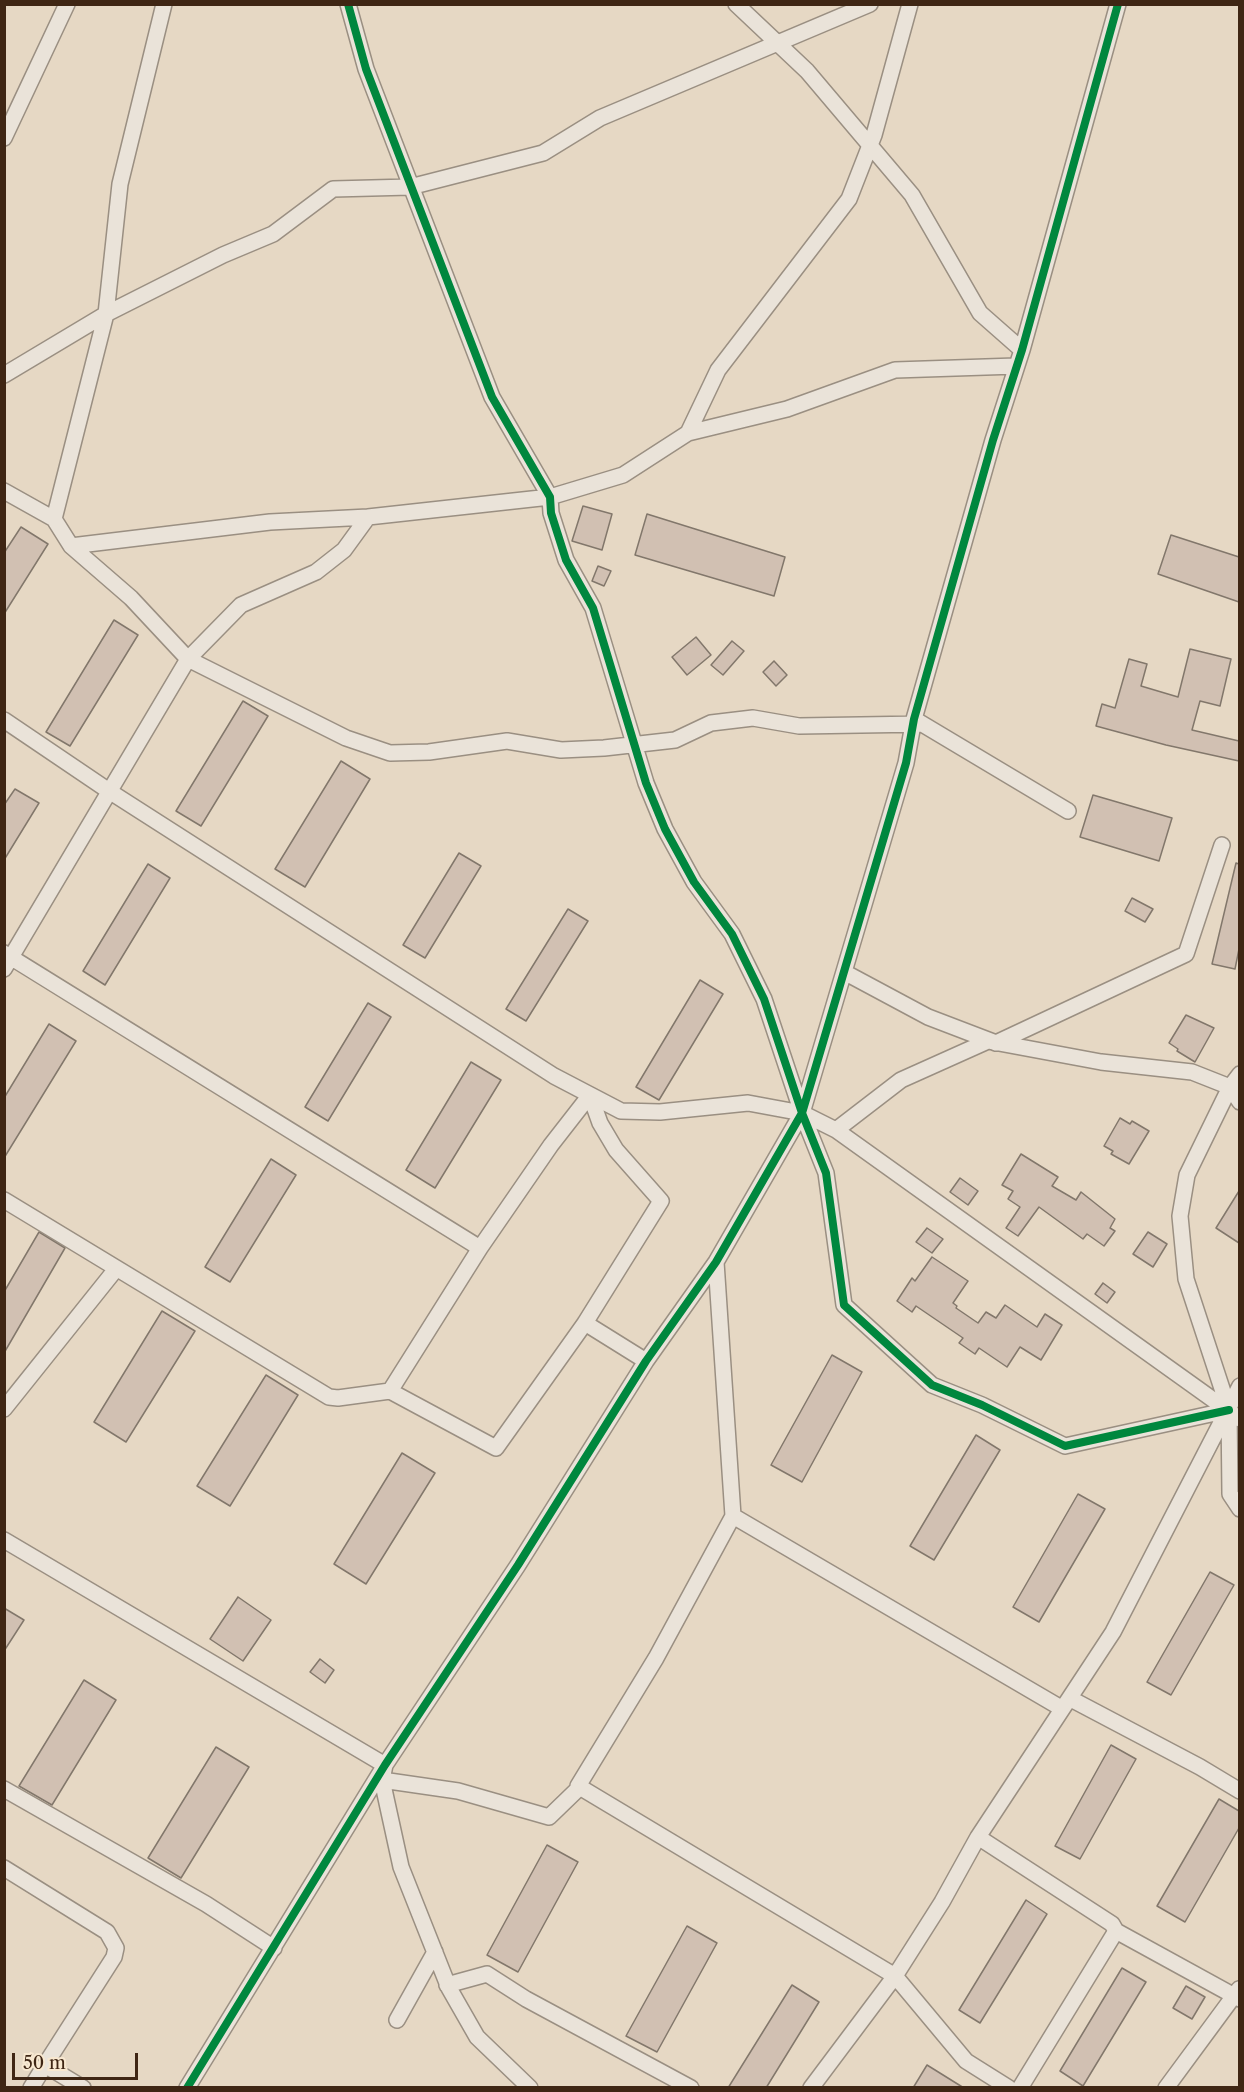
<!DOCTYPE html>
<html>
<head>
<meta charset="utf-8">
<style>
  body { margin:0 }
  #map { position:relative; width:1244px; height:2092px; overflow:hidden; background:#e6d8c4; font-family:"Libre Caslon Text",serif }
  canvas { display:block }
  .frame { position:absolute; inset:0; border:6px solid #3f2614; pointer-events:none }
  .scale { position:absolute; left:12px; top:2053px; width:126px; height:27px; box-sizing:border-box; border:3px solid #3f2614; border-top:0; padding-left:8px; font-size:18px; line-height:21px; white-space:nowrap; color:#3f2614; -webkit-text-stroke:4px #f8e8d0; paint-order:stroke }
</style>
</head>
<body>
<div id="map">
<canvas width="1244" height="2092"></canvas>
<div class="frame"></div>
<div class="scale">50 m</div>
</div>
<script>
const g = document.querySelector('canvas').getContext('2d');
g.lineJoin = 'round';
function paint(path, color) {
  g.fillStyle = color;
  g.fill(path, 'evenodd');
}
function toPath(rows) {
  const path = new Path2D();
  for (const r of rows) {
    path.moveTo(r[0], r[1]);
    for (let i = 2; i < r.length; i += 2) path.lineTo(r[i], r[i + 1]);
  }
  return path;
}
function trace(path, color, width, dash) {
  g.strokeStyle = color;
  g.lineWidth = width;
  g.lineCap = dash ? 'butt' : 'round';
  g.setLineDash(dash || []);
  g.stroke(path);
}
const building = toPath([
  [583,506,612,514,602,550,572,541,583,506],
  [647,514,785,557,774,596,635,555,647,514],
  [21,527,48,544,4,614,4,553,21,527],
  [1171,535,1239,557,1239,602,1158,574,1171,535],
  [598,566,611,571,604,586,592,581,598,566],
  [114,620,138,635,70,746,46,732,114,620],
  [696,637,711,655,687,675,672,657,696,637],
  [732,641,744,651,723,675,711,665,732,641],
  [1190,649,1231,659,1220,706,1200,701,1192,730,1239,741,1239,761,1166,745,1096,726,1102,704,1115,708,1129,659,1147,664,1141,686,1178,697,1190,649],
  [774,661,787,675,776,686,763,672,774,661],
  [243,701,268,716,201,826,176,811,243,701],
  [341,761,370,779,305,887,275,869,341,761],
  [15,789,39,803,4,860,4,805,15,789],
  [1093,795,1172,818,1159,861,1080,837,1093,795],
  [459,853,481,866,425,958,403,945,459,853],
  [1236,863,1239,864,1239,949,1235,969,1212,964,1236,863],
  [148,864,170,878,105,985,83,971,148,864],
  [1132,898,1153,909,1145,922,1125,911,1132,898],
  [568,909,588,921,526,1021,506,1009,568,909],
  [700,980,723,994,659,1100,636,1087,700,980],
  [368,1003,391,1017,328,1121,305,1107,368,1003],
  [1186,1015,1214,1028,1195,1062,1177,1051,1178,1049,1169,1043,1186,1015],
  [49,1024,76,1041,4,1158,4,1098,49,1024],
  [471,1062,501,1080,435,1188,406,1170,471,1062],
  [1120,1118,1130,1124,1132,1121,1149,1131,1129,1164,1111,1154,1113,1151,1104,1146,1120,1118],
  [1021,1154,1058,1177,1052,1186,1076,1200,1081,1192,1115,1219,1110,1228,1115,1231,1104,1246,1087,1234,1083,1239,1039,1207,1018,1236,1006,1228,1020,1207,1008,1199,1013,1191,1002,1185,1021,1154],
  [271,1159,296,1175,230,1282,205,1267,271,1159],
  [960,1178,978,1191,968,1205,950,1192,960,1178],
  [1239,1191,1239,1243,1216,1228,1239,1191],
  [927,1228,943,1239,932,1253,916,1242,927,1228],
  [39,1232,65,1248,4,1353,4,1292,39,1232],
  [1148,1232,1167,1244,1153,1267,1133,1254,1148,1232],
  [932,1257,968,1281,953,1303,957,1306,956,1308,978,1323,986,1312,996,1318,1005,1305,1037,1327,1045,1314,1062,1325,1041,1360,1020,1347,1007,1367,979,1348,975,1354,959,1343,963,1338,916,1306,912,1312,897,1301,912,1278,915,1281,932,1257],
  [1103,1283,1115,1292,1107,1303,1095,1294,1103,1283],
  [162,1311,195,1331,126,1442,94,1422,162,1311],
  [832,1355,862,1372,802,1482,771,1465,832,1355],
  [266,1375,298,1395,230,1506,197,1486,266,1375],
  [976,1435,1000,1450,934,1560,910,1546,976,1435],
  [402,1453,435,1473,366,1584,334,1564,402,1453],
  [1078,1494,1105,1509,1039,1622,1013,1607,1078,1494],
  [1210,1572,1234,1585,1171,1695,1147,1682,1210,1572],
  [238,1597,271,1620,243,1661,210,1639,238,1597],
  [4,1608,24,1620,4,1651,4,1608],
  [320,1659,334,1670,325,1683,310,1672,320,1659],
  [84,1680,116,1700,52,1805,19,1786,84,1680],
  [1111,1745,1136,1759,1080,1859,1055,1846,1111,1745],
  [216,1747,249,1767,181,1878,148,1858,216,1747],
  [1219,1799,1239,1811,1239,1828,1185,1922,1157,1906,1219,1799],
  [547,1845,578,1862,518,1972,487,1955,547,1845],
  [1026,1900,1047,1914,980,2023,959,2010,1026,1900],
  [687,1926,717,1943,657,2052,626,2036,687,1926],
  [1122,1968,1146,1982,1083,2086,1060,2071,1122,1968],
  [792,1985,819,2002,766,2088,728,2088,792,1985],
  [1186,1986,1205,1997,1192,2019,1173,2008,1186,1986],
  [927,2065,964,2088,913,2088,927,2065]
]);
paint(building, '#d1c0b2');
trace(building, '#82776b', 1.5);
const street = toPath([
  [348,4,366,69,492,397,550,497,551,513,566,560,593,608,646,783,665,829,694,882,732,934,764,999,802,1113,826,1173,844,1305,932,1385,982,1405,1065,1446,1229,1410],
  [736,4,807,71,912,195,980,313,1022,350],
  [4,138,67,4],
  [4,375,106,314,223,255,273,234,333,189,410,187,543,153,600,118,870,4],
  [688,433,787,409,895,370,1016,366],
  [4,491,54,519,71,546,131,598,188,659,346,738,390,753,429,752,507,741,561,750,604,748,675,740,711,723,753,718,799,726,922,724],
  [368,517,550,497,623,475,688,433,718,370,849,199,874,135,910,4],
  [54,519,106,314,120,184,164,4],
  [914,719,1068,811],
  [4,720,109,791,554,1076,621,1111,660,1112,748,1103,802,1113,836,1130,1240,1419],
  [4,953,480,1248],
  [4,969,188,659,241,605,316,572,344,550,368,517,270,522,71,546],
  [844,972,928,1017,996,1043,1186,954,1222,845],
  [1240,1074,1230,1087,1187,1175,1180,1216,1186,1279,1229,1410,1230,1494,1240,1509],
  [836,1130,901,1080,988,1041,1101,1062,1192,1072,1230,1087,1240,1102],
  [4,1200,329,1397,338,1398,390,1391,480,1248,551,1145,590,1095],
  [716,1262,733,1516,656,1658,578,1786,895,1976,966,2061,1009,2088],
  [585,1323,646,1361],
  [390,1391,496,1448,585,1323,661,1201,616,1150,600,1123,590,1095],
  [4,1409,116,1269],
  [733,1516,1061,1708],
  [4,1540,385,1765,382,1780,401,1867,449,1988,477,2037,530,2088],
  [1071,1699,1200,1767,1240,1791],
  [382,1780,458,1791,549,1817,579,1788],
  [4,1789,206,1904,274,1948],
  [978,1837,1112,1924,1116,1931,1240,1999],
  [4,1868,107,1932,116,1948,114,1957,45,2065,83,2088],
  [447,1985,487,1974,526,1999,691,2088],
  [397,2020,435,1952],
  [31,2088,45,2065],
  [187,2088,385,1765,518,1565,646,1361,716,1262,802,1113,906,763,914,719,993,440,1022,350,1118,4],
  [811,2088,895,1976,942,1902,978,1837,1113,1632,1240,1386],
  [1020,2088,1116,1931],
  [1166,2088,1239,1989]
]);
trace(street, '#9a8f82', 18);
trace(street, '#eae3d9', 15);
trace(toPath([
  [348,4,366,69,492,397,550,497,551,513,566,560,593,608,646,783,665,829,694,882,732,934,764,999,802,1113,826,1173,844,1305,932,1385,982,1405,1065,1446,1229,1410],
  [187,2088,385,1765,518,1565,646,1361,716,1262,802,1113,906,763,914,719,993,440,1022,350,1118,4]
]), '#00873e', 8);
</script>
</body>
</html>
